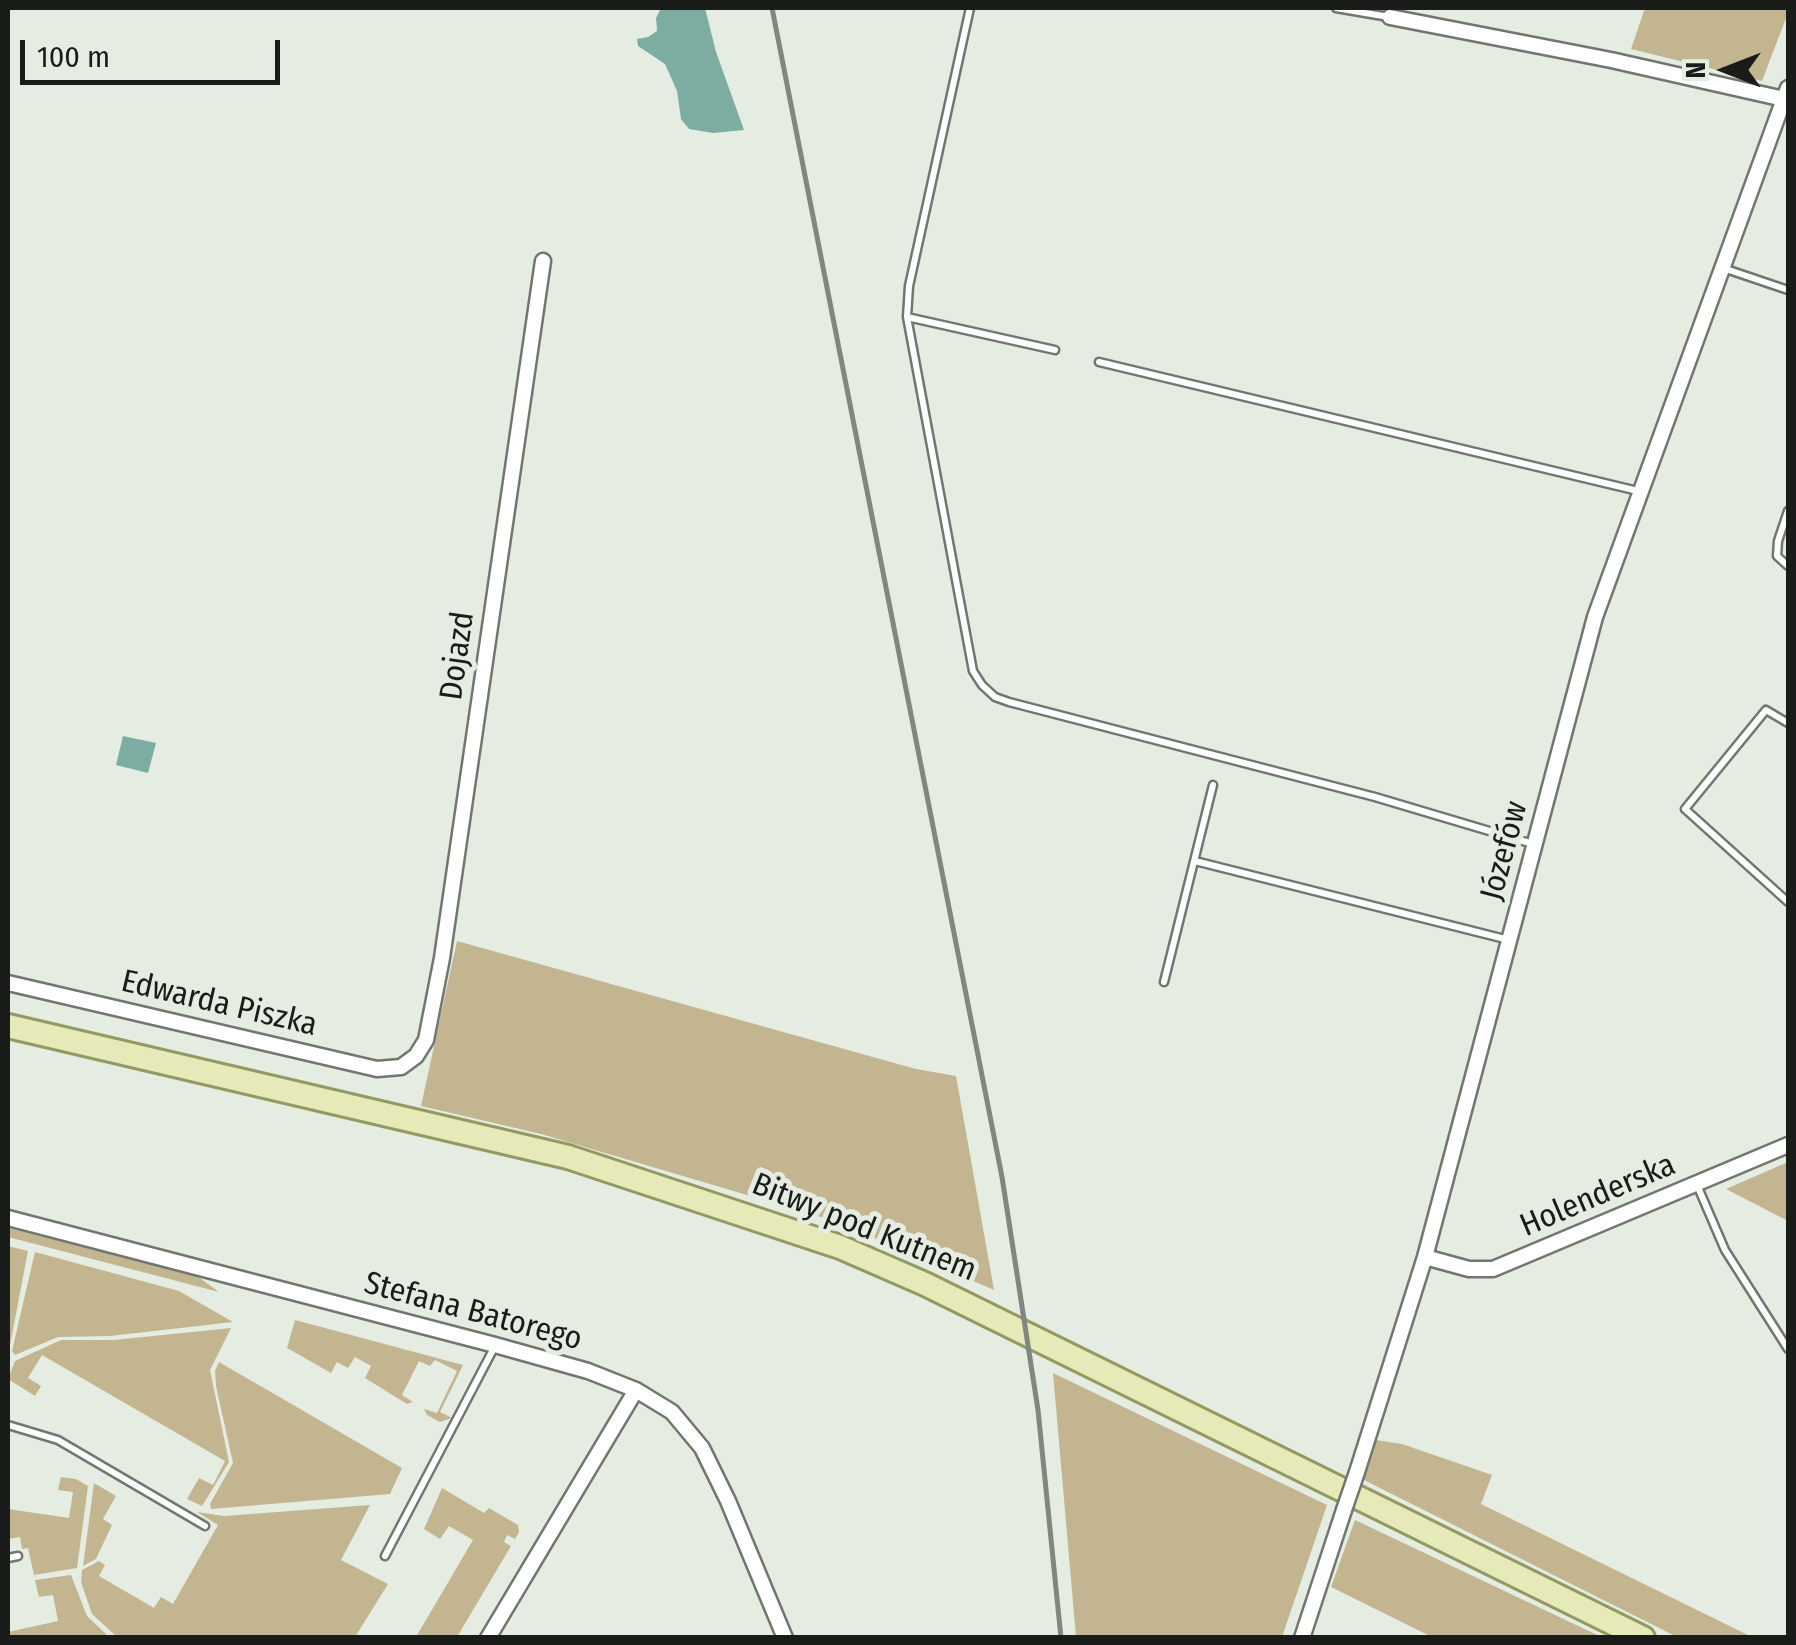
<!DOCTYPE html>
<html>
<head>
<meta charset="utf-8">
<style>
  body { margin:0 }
  #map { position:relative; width:1796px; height:1645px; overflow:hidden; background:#e5ece2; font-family:"Fira Sans Condensed",sans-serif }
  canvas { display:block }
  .frame { position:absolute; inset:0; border:10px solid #191c18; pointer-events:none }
  .north { position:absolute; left:1676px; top:20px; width:100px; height:100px; -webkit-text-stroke:8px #e5ece2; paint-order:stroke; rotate:270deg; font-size:28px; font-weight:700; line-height:40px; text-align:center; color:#191c18 }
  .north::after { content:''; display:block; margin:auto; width:35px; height:45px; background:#191c18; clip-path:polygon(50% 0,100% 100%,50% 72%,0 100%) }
  .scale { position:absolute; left:20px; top:40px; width:260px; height:45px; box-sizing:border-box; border:5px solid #191c18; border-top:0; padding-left:12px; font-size:30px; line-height:35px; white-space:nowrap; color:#191c18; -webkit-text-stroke:8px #e5ece2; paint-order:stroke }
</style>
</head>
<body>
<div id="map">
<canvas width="1796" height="1645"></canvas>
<div class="frame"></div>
<div class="north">N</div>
<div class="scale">100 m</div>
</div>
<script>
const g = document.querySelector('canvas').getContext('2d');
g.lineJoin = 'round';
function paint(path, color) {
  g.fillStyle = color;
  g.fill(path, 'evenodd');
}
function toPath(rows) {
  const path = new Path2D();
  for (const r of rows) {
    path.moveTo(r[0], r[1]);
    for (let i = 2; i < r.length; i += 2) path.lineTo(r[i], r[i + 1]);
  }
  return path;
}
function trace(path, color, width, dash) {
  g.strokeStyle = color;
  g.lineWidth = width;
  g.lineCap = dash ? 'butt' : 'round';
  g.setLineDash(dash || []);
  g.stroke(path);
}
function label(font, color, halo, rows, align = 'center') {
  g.font = font + ' "Fira Sans Condensed",sans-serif';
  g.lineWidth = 10;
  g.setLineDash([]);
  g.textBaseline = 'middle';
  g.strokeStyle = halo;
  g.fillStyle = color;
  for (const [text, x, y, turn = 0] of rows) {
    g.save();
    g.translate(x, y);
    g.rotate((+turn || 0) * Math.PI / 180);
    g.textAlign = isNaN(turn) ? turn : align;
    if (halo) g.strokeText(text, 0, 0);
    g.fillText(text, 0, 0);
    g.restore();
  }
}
paint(toPath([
  [1645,8,1788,8,1788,13,1762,81,1631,49],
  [457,941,916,1069,956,1076,994,1290,838,1222,541,1134,421,1106],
  [1788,1162,1788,1221,1726,1189],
  [8,1228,197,1276,219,1292,8,1237],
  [8,1246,28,1251,8,1356],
  [35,1252,179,1291,233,1322,110,1336,58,1337,15,1355,12,1351],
  [295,1320,463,1365,440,1412,452,1418,440,1422,427,1415,424,1409,437,1413,457,1371,435,1360,430,1366,419,1361,402,1395,413,1402,407,1404,365,1378,371,1366,355,1357,348,1368,337,1362,331,1373,287,1348],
  [231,1328,210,1370,229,1462,202,1506,187,1499,199,1478,213,1485,225,1461,42,1355,28,1378,41,1386,35,1396,8,1379,15,1361,61,1340,114,1340],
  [219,1362,402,1468,390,1494,211,1509,210,1504,233,1463,216,1386,215,1371],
  [1053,1373,1327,1505,1282,1637,1076,1637],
  [1376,1440,1402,1444,1492,1475,1481,1504,1752,1637,1677,1637,1364,1480],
  [61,1477,76,1479,88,1486,77,1568,34,1575,28,1548,22,1549,20,1537,8,1539,8,1509,69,1518,73,1492,58,1490],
  [94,1483,116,1496,103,1519,112,1525,96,1559,83,1566],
  [442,1488,484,1513,489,1508,518,1525,519,1532,515,1539,507,1535,504,1542,511,1546,457,1637,416,1637,473,1540,449,1526,440,1539,424,1529],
  [370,1505,341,1560,388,1584,355,1637,117,1637,92,1614,81,1582,82,1570,99,1561,105,1565,99,1576,154,1608,161,1597,173,1604,218,1525,197,1512,224,1516],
  [1355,1520,1593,1633,1603,1637,1432,1637,1331,1587],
  [71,1575,87,1616,109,1637,8,1637,8,1632,58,1621,53,1595,39,1597,35,1580]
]), '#c2b590');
paint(toPath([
  [661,8,705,8,716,52,744,130,713,133,689,129,681,119,677,91,665,64,638,46,637,39,648,37,657,31,656,18],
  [123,736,156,743,148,773,116,765]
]), '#7dada2');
const lane = toPath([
  [970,8,909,286,907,317,973,671,982,685,995,697,1009,702,1375,797,1533,844],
  [1336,8,1389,17],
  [1723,268,1788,290],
  [907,317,1055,350],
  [1099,362,1638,491],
  [1788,511,1778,541,1777,556,1788,566],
  [1788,723,1766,710,1685,809,1788,902],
  [1195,861,1509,940],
  [1164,982,1213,785],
  [1697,1185,1725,1250,1788,1349],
  [8,1425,58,1440,205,1526],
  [385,1556,495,1346],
  [8,1558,18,1556]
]);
const street = toPath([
  [1390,17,1611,60,1784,99],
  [8,983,377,1069,401,1067,416,1056,426,1040,442,958,543,261],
  [8,1218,495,1345,588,1371,636,1390,672,1412,702,1448,728,1501,785,1638],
  [1425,1257,1469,1269,1493,1269,1788,1145],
  [1357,1472,1425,1257,1595,617,1788,88],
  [488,1638,636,1390],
  [1302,1638,1344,1510]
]);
const primary = toPath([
  [8,1026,568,1157,840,1247,925,1284,1643,1638]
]);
trace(lane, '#71776e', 11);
trace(street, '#71776e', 19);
trace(primary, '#929961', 28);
trace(lane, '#fff', 6);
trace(street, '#fff', 14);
trace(primary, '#e5eab8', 22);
trace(toPath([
  [772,8,1002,1177,1038,1410,1061,1638]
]), '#81867f', 5);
const streetBridge = toPath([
  [1344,1510,1357,1472]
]);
trace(streetBridge, '#71776e', 19, []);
trace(streetBridge, '#fff', 14);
label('32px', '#191c18', '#e5ece2', [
  ["Dojazd",458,656,-82],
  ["Józefów",1505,851,-75],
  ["Edwarda Piszka",219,1004,13],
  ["Holenderska",1598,1196,-23],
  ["Bitwy pod Kutnem",864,1228,22],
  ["Stefana Batorego",473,1312,15]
]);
</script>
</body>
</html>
